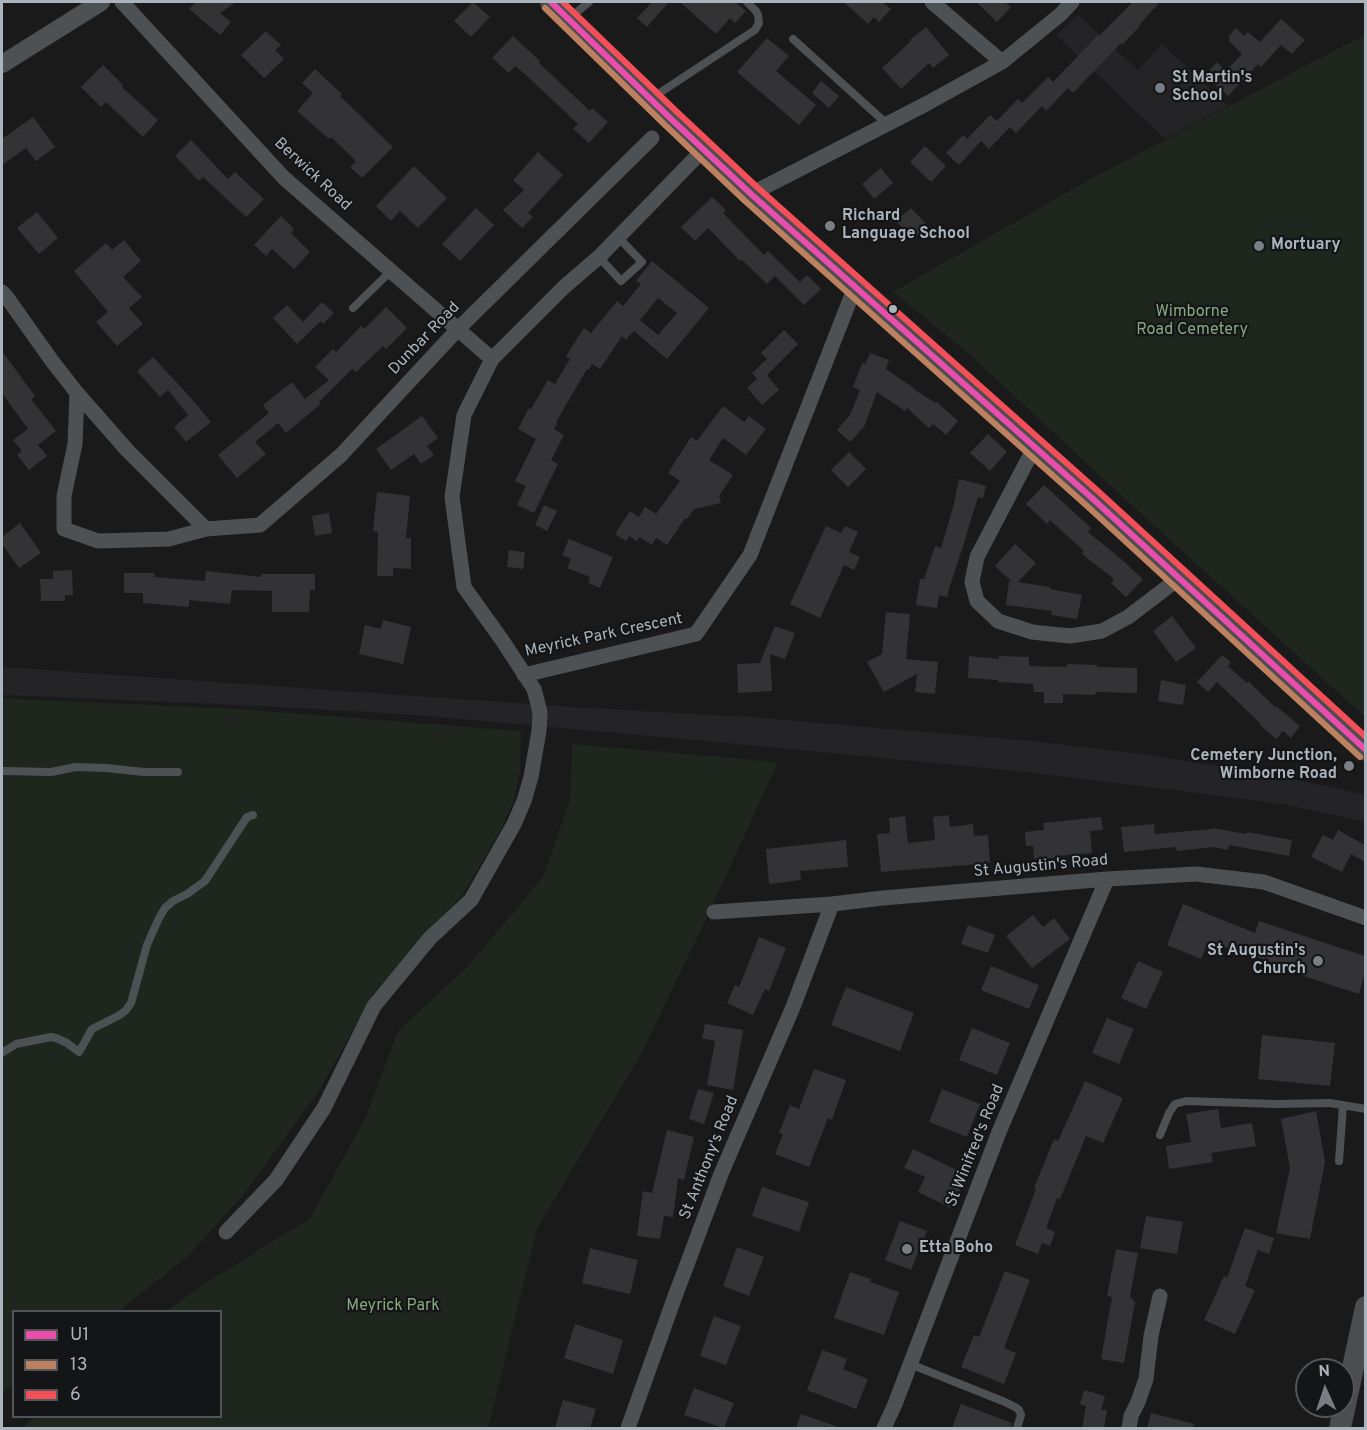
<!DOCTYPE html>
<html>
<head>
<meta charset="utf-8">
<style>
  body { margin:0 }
  #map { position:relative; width:1367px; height:1430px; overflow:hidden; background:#1a1a1b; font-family:Overpass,sans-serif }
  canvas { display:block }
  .frame { position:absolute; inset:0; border:3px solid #abb4bc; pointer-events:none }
  .legend { position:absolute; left:12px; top:1310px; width:210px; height:108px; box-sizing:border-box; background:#141517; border:2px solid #505559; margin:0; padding:8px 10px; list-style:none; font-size:18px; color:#abb4bc }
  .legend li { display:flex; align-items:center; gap:12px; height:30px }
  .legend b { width:30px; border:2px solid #505559 }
  .north { position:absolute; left:1295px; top:1358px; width:60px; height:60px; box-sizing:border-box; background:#141517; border:2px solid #505559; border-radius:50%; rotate:357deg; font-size:16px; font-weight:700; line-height:24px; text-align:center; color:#abb4bc }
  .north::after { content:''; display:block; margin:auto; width:21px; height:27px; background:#787e84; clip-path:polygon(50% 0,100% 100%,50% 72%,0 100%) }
</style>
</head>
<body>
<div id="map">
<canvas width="1367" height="1430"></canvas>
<div class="frame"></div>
<ul class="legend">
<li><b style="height:8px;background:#ea4eac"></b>U1</li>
<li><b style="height:8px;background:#be815f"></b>13</li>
<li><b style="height:8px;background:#f44f59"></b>6</li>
</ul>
<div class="north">N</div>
</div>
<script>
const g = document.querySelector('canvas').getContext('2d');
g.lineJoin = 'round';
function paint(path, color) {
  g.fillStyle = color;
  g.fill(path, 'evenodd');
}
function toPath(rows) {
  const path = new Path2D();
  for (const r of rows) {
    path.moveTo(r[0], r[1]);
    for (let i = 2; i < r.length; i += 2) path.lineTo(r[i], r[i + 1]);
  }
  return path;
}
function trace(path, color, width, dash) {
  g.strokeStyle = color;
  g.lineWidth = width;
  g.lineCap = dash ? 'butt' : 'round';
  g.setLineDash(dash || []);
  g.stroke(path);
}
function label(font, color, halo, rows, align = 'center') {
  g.font = font + ' Overpass,sans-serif';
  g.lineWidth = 4.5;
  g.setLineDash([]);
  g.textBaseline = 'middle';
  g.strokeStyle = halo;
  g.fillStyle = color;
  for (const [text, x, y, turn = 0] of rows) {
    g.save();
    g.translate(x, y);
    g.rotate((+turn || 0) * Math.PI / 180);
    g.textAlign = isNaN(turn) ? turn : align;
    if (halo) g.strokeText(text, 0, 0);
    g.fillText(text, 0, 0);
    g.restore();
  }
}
paint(toPath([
  [1078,15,1138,70,1162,44,1228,106,1165,139,1056,35],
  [2,667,586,708,749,717,1032,741,1141,754,1249,771,1327,786,1365,795,1365,822,1288,805,1182,791,1007,770,717,742,417,715,265,706,2,695]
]), '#242427');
paint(toPath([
  [1365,36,1365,717,1126,500,967,352,893,292,1087,181,1347,44],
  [2,698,238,709,521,731,520,771,513,803,501,829,464,893,374,992,319,1091,244,1194,187,1257,119,1311,14,1312,13,1385,2,1393],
  [572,744,778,762,707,917,642,1052,537,1229,488,1428,22,1428,34,1417,220,1416,220,1312,166,1311,200,1287,310,1218,366,1117,398,1031,468,966,543,877,570,800]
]), '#1e261e');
paint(toPath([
  [196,2,236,2,220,13,231,22,220,35,189,9],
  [473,2,490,17,471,37,454,21],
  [652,2,669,2,647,27,637,18],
  [680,2,735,2,746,11,735,23,730,18,716,34],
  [844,2,882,2,891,9,879,22,874,17,868,24],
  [976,2,1005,2,1011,7,997,22],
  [1133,2,1160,2,1139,25,1140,26,1122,45,1121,43,1073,93,1068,88,1046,111,1042,106,1016,133,1010,127,989,149,981,141,959,165,946,153,963,135,967,139,990,115,997,121,1018,99,1022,103,1048,77,1053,82,1098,35,1099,36],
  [1281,19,1305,40,1292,54,1281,45,1261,67,1258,64,1228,96,1205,75,1217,62,1226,71,1242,54,1229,41,1229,36,1236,28,1244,36,1248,32,1260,42],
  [926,27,949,55,933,68,929,63,901,89,882,68,911,41,910,40],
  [266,31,281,45,275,50,284,59,264,78,241,55],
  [513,36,540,61,539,63,590,111,592,108,608,122,589,143,573,129,578,124,527,76,515,66,509,73,492,58],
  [767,38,789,56,776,71,816,105,799,125,737,72],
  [103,65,123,85,122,87,158,120,143,137,106,102,101,107,81,87],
  [315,69,342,94,340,96,393,147,362,178,350,167,356,161,331,137,329,139,297,111,313,93,302,83],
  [821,81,839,96,829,108,812,93],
  [33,117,55,147,36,161,26,148,2,165,2,139],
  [191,140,228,179,235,172,264,199,246,217,203,177,199,181,175,156],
  [925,146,946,166,931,182,910,162],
  [538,152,563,175,528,213,533,217,522,228,503,210,524,190,513,180],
  [414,166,447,198,418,228,400,211,391,221,376,206],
  [881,168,893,183,874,199,862,184],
  [712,197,726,210,723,213,764,255,768,251,800,282,807,275,821,289,804,305,775,276,767,284,741,259,740,261,708,228,695,241,681,227],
  [476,208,494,225,460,261,442,244],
  [911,208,928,226,913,239,896,221],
  [37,212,58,238,39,254,17,228],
  [281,216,294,229,291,233,310,252,294,269,272,249,266,256,254,245],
  [124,240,141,261,123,277,142,297,129,308,143,324,117,346,96,322,108,312,74,271,106,243,112,250],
  [652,261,709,308,667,359,634,331,626,340,622,336,600,369,592,364,589,370,587,369,556,422,557,423,554,429,564,435,551,460,558,464,534,513,517,505,526,486,515,481,536,439,518,429,529,408,531,409,548,380,555,384,570,359,566,356,584,328,591,333,617,301,623,306,641,284,636,281],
  [658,298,677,313,658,335,640,320],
  [322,302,334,313,323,324,321,321,297,344,273,318,287,305,303,322],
  [386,307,407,328,386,349,383,346,356,372,352,369,319,402,321,404,286,433,278,423,255,442,266,454,237,478,218,455,269,413,263,405,292,382,305,399,329,380,315,367,333,349,336,352,361,326,364,329],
  [784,330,798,344,767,375,779,390,762,405,747,388,757,379,752,373,767,359,761,353],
  [2,351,35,396,31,399,56,431,38,445,47,456,29,470,17,455,22,451,13,440,28,429,2,393],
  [870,353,889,360,886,369,915,389,915,390,936,403,937,402,958,421,946,435,933,424,929,428,907,408,905,411,877,392,864,427,850,442,837,430,850,415,860,390,853,387,862,363,865,364],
  [153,357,190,397,211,422,186,442,174,427,188,415,168,390,160,397,137,371],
  [723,406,744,422,749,416,766,429,746,455,723,438,709,460,733,475,719,496,721,503,694,509,687,519,685,518,667,545,656,538,652,545,640,537,637,541,629,536,626,541,615,534,630,511,639,517,645,507,656,514,680,481,668,473,691,437,697,441],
  [422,416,438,438,427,446,434,455,421,464,414,454,391,470,376,449],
  [988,434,1007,452,990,471,970,453],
  [849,452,866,469,848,487,831,470],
  [959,479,986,486,983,498,978,497,963,546,949,589,947,597,939,595,937,608,916,605,920,579,924,579,935,546,941,548,954,504],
  [1044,485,1091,528,1088,532,1121,559,1143,579,1126,597,1111,583,1114,579,1082,554,1084,551,1050,520,1047,524,1026,504],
  [377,492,410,496,406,538,411,538,411,569,393,568,393,576,377,576,378,532,373,531],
  [544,505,557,511,547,531,535,525],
  [329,513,332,533,315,536,312,516],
  [20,523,41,553,19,568,2,544,2,537],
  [826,526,841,533,845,526,858,532,849,552,860,557,854,570,844,565,820,618,790,604],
  [569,539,613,557,600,588,588,583,590,577,567,568,571,559,562,555],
  [1015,544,1036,563,1018,582,1050,587,1050,589,1082,595,1077,619,1051,615,1052,611,1006,605,1009,581,1012,582,995,566],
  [509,550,525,552,523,569,507,567],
  [72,570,73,595,65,595,65,601,41,601,40,579,53,579,53,571],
  [206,571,261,577,261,574,315,574,315,590,310,590,309,612,272,612,272,591,232,590,230,604,189,600,189,607,143,603,143,593,124,593,124,573,155,573,154,577,205,581],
  [886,612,910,614,906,659,938,662,935,694,915,692,917,674,884,692,867,662,882,654],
  [1172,616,1196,648,1176,662,1153,631],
  [383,620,411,627,403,664,359,654,365,625,381,629],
  [775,626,795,633,785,659,770,654,772,691,738,693,737,664,760,663],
  [1222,655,1231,662,1228,666,1247,683,1248,681,1275,707,1276,706,1300,726,1291,738,1283,731,1276,739,1260,725,1261,724,1217,682,1208,692,1197,682],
  [969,656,999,659,999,656,1029,657,1029,666,1067,667,1067,664,1097,665,1097,667,1137,668,1137,693,1096,692,1095,695,1063,694,1063,703,1044,703,1044,692,1034,692,1033,684,998,682,998,680,968,678],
  [1161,680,1186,685,1183,705,1158,701],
  [949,815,950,827,973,824,974,836,988,835,990,863,881,872,877,834,890,833,889,818,905,816,908,843,935,840,933,817],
  [1101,817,1103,830,1090,831,1092,853,1058,856,1058,858,1034,859,1033,846,1026,846,1025,832,1044,830,1043,823],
  [1154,824,1155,834,1212,829,1212,828,1246,834,1247,832,1292,840,1289,856,1229,845,1228,850,1213,847,1177,851,1176,847,1124,852,1121,827],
  [1338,830,1365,845,1365,862,1351,854,1342,872,1311,857,1323,835,1333,840],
  [846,840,848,867,800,871,801,880,769,884,766,849],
  [1183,904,1255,933,1259,921,1365,956,1365,972,1359,994,1285,970,1287,967,1228,948,1208,941,1201,959,1167,945],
  [1033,915,1043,927,1054,918,1070,939,1032,968,1006,936],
  [968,925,995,935,988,953,961,944],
  [759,937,786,948,769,991,765,989,753,1015,727,1003,735,985,739,987],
  [1138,961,1163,972,1146,1009,1121,998],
  [991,966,1039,985,1029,1009,981,990],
  [846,987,914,1013,900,1051,831,1025],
  [1107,1018,1134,1029,1119,1064,1092,1053],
  [705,1024,743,1030,733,1090,707,1085,715,1041,702,1038],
  [972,1028,1010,1043,997,1075,959,1060],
  [1262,1035,1335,1043,1330,1086,1258,1079],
  [814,1069,846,1080,832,1120,828,1118,809,1167,775,1154,783,1134,779,1133,790,1105,799,1109],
  [1085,1081,1123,1098,1103,1143,1086,1136,1060,1199,1057,1198,1046,1228,1055,1232,1050,1246,1042,1243,1038,1254,1015,1245,1036,1189,1034,1188,1054,1139,1058,1141],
  [698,1089,714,1093,704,1124,689,1119],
  [942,1089,980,1104,967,1137,929,1122],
  [1218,1109,1221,1128,1252,1123,1256,1146,1211,1153,1213,1162,1169,1169,1166,1146,1191,1142,1186,1114],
  [1316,1111,1325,1162,1310,1239,1276,1233,1290,1168,1281,1119],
  [667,1130,694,1137,684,1180,678,1178,673,1217,664,1216,660,1239,637,1236,643,1191,652,1193],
  [913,1149,967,1175,951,1208,918,1192,925,1177,904,1168],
  [762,1187,809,1202,799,1232,752,1216],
  [1146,1216,1183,1222,1177,1254,1140,1248],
  [900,1221,927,1231,911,1270,885,1260],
  [1245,1228,1274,1238,1269,1254,1258,1250,1245,1286,1255,1290,1235,1334,1204,1320,1224,1276,1227,1278],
  [737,1247,764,1257,749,1296,723,1286],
  [590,1248,638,1260,630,1294,582,1283],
  [1116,1249,1138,1253,1130,1297,1135,1302,1124,1363,1101,1359,1112,1297,1107,1296],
  [1005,1271,1030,1280,1004,1348,1016,1353,1004,1384,961,1367,974,1335,979,1337],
  [850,1272,871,1279,870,1282,899,1292,884,1335,834,1318],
  [714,1316,741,1326,726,1365,700,1356],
  [575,1324,623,1340,613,1374,564,1358],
  [822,1350,847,1359,843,1369,868,1379,856,1409,807,1390],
  [694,1388,734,1403,724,1428,684,1415],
  [1084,1390,1105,1396,1101,1410,1107,1410,1104,1428,1082,1428,1086,1406,1080,1404],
  [563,1400,596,1409,590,1428,555,1428],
  [961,1404,1012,1423,1011,1428,952,1428],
  [1151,1413,1194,1424,1194,1428,1147,1428],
  [801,1414,838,1427,838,1428,796,1428]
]), '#333335');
trace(toPath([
  [570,18,589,2],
  [793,39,887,124],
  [652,98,755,30,759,23,758,15,756,11,747,2],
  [599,257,621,281,642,262,618,237],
  [353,308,391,271],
  [2,771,51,772,76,767,106,768,144,772,178,772],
  [2,1053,16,1044,51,1037,56,1038,67,1043,79,1052,92,1029,120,1015,126,1010,131,1003,147,945,159,918,165,908,173,901,187,894,205,881,247,817,253,815],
  [1160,1135,1169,1113,1175,1104,1186,1101,1275,1104,1330,1103,1366,1109],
  [1339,1161,1343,1105],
  [910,1364,1005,1402,1015,1407,1019,1410,1021,1415,1017,1428]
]), '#4e5154', 8);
trace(toPath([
  [122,2,284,178,492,359],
  [932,2,1002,62],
  [751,194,926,104,1002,62,1061,14,1072,2],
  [2,292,6,296,52,361,77,393,127,450,206,529,260,525,341,455,459,328,652,138],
  [77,393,75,444,64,496,64,529,98,541,169,539,206,529],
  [1034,448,977,557,972,582,977,601,998,621,1032,632,1070,636,1102,631,1128,617,1178,579],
  [524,675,696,634,750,555,855,287],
  [714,912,832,904,883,898,1107,879,1196,874,1264,882,1366,918],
  [226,1232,276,1180,324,1108,374,1006,430,938,471,900,514,824,524,801,531,777,539,731,540,713,537,700,534,689,502,640,464,587,452,497,464,415,492,359,564,287,599,257,704,149],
  [628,1428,674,1299,721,1174,793,1007,832,904],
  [884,1428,895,1404,999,1132,1107,879],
  [1129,1428,1131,1416,1138,1402,1146,1379,1151,1336,1160,1296]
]), '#4e5154', 15);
trace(toPath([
  [2,64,101,2]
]), '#4e5154', 18);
trace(toPath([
  [551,2,670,118,704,149,751,194,1093,499,1366,750],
  [1340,1428,1366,1307]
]), '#4c4d4f', 22);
trace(toPath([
  [551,2,670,118,751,194,1093,499,1366,750]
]), '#ea4eac', 6);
trace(toPath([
  [545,8,664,124,745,201,1087,506,1360,757]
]), '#be815f', 6);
trace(toPath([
  [563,2,676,111,757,187,1099,492,1366,737]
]), '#f44f59', 6);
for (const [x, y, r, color] of [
  [1160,88,6,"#787e84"],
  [830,226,6,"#787e84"],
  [1259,246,6,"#787e84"],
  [893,309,5,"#abb4bc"],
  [1349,766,6,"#787e84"],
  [1318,961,6,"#787e84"],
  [907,1249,6,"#787e84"]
]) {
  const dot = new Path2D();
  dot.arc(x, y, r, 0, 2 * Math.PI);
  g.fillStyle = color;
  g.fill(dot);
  trace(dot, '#141517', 2);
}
label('bold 16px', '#abb4bc', '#141517', [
  ["St Martin's",1172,79],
  ["School",1172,97],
  ["Richard",842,217],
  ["Language School",842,235],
  ["Mortuary",1271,246],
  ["Cemetery Junction,",1337,757,"right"],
  ["Wimborne Road",1337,775,"right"],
  ["St Augustin's",1306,952,"right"],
  ["Church",1306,970,"right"],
  ["Etta Boho",919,1249]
], 'left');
label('16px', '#abb4bc', '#141517', [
  ["Berwick Road",312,175,43],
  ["Dunbar Road",425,339,-46],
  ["Meyrick Park Crescent",604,636,-12],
  ["St Augustin's Road",1041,867,-5],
  ["St Winifred's Road",976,1146,-68],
  ["St Anthony's Road",710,1158,-68]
]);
label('16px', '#86a881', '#141517', [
  ["Wimborne",1192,313],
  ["Road Cemetery",1192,331],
  ["Meyrick Park",393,1307]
]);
</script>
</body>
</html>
